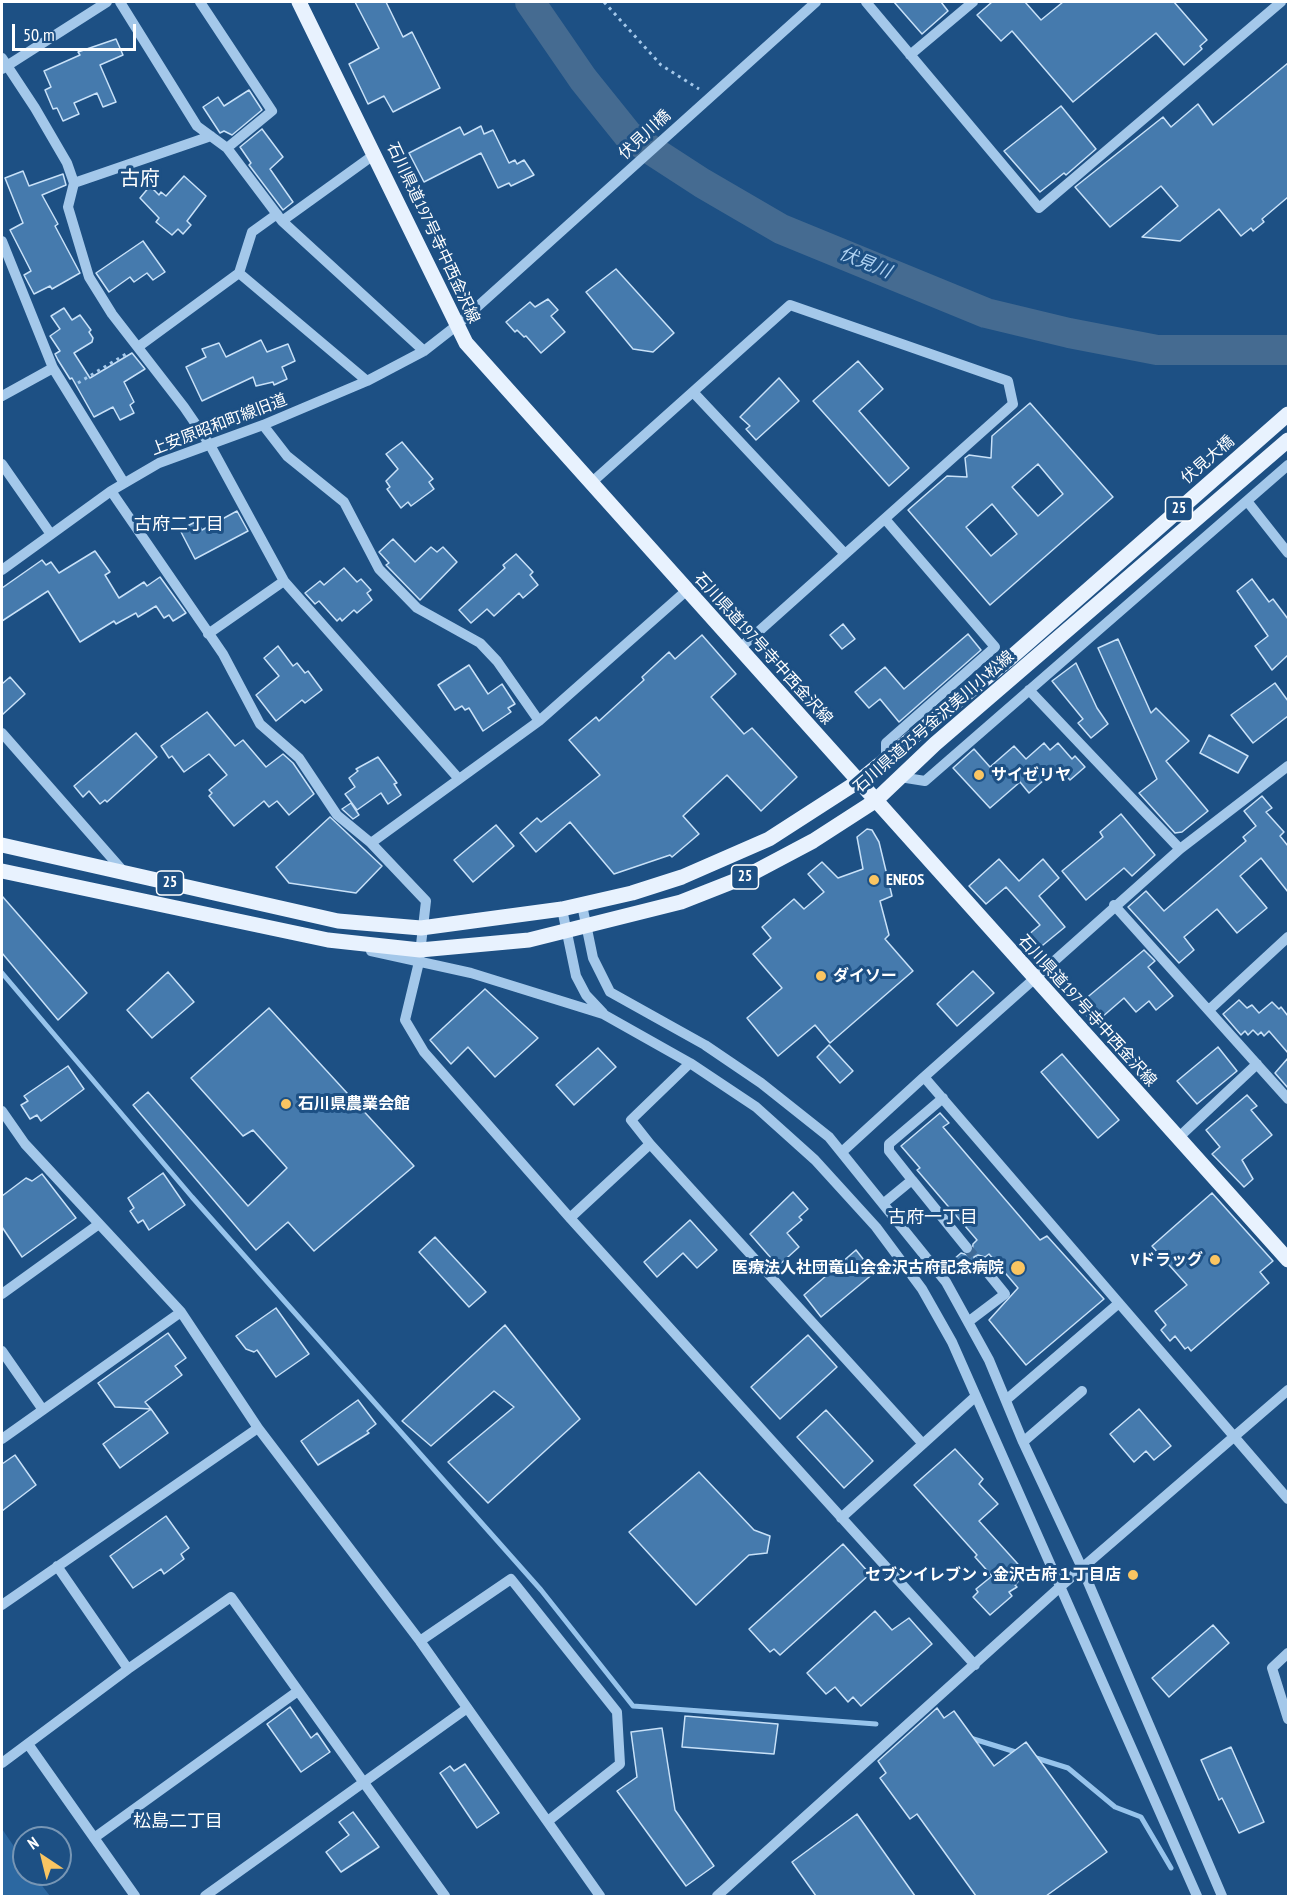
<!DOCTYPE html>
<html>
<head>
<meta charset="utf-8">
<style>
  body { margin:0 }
  #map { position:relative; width:1290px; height:1898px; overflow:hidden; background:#1d5084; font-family:"PT Sans Narrow",sans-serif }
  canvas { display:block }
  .frame { position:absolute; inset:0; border:3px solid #fff; pointer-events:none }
  .north { position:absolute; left:12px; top:1826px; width:60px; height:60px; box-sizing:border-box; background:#1d5084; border:2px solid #7796b5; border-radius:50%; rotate:325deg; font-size:16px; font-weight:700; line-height:24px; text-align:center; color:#fff }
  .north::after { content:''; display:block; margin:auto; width:21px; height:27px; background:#fac562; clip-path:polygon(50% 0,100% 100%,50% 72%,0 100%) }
  .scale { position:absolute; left:12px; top:24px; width:124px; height:27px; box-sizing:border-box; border:3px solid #fff; border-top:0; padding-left:8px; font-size:18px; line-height:21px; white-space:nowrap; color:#fff; -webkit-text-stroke:4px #1d5084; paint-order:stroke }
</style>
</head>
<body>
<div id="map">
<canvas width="1290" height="1898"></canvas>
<div class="frame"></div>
<div class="north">N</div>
<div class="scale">50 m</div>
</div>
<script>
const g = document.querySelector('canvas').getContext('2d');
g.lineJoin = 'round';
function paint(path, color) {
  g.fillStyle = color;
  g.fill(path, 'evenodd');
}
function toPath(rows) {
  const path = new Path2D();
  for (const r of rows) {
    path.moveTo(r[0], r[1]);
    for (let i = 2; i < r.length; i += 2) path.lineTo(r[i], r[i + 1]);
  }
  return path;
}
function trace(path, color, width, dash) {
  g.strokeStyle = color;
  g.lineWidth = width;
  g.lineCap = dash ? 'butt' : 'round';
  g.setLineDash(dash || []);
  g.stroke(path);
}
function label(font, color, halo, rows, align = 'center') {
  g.font = font + ' "PT Sans Narrow","Noto Sans JP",sans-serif';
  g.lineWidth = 6;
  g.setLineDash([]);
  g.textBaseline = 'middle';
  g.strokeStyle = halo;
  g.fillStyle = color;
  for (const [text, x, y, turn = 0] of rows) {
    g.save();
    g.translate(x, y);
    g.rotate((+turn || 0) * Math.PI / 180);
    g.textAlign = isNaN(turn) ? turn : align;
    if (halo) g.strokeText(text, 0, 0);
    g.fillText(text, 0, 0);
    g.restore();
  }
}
paint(toPath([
  [2,1829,24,1861,24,1874,33,1874,50,1896,2,1896]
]), '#2c68a1');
trace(toPath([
  [2,973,192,1197,541,1590,633,1706,876,1724],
  [967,1737,1019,1753],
  [1033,1757,1068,1768,1115,1807,1141,1817,1171,1868]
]), '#97c4ec', 5);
trace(toPath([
  [530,2,583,79,628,135,702,183,781,229,986,313,1069,333,1157,350,1288,350]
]), '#456b91', 30);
const building = toPath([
  [355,2,386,2,403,37,412,32,440,88,393,112,384,96,368,104,349,64,379,48,355,2],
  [894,2,941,2,948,11,922,34,894,2],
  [992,2,1025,2,1041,20,1063,2,1174,2,1207,40,1200,46,1202,49,1184,65,1156,33,1073,102,1012,31,1001,41,977,15,992,2],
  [116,39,123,55,100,65,116,102,103,107,97,93,74,103,79,114,63,121,57,108,53,109,45,90,51,87,44,71,80,55,78,52,116,39],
  [1288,63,1288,197,1262,219,1264,222,1253,231,1251,228,1241,236,1219,209,1180,241,1142,237,1178,206,1161,186,1110,227,1075,187,1163,117,1171,127,1198,104,1213,125,1288,63],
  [249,90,262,110,232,135,224,131,220,133,203,107,218,97,224,106,249,90],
  [1061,106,1096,149,1066,175,1064,173,1040,192,1004,151,1061,106],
  [481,126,484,134,493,130,509,163,515,160,517,164,524,160,534,175,511,186,509,183,498,188,481,153,424,182,409,153,460,127,464,135,481,126],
  [262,129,283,157,270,169,293,202,283,210,249,165,251,163,240,147,262,129],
  [23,171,29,186,63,174,66,185,42,195,58,224,55,226,80,273,52,289,50,286,34,294,24,275,31,271,10,230,23,223,5,178,23,171],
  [184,176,206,196,187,221,191,225,183,234,178,229,172,235,156,222,159,218,140,198,150,186,159,195,161,192,166,196,184,176],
  [143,241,165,272,153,280,147,273,134,282,130,277,109,292,96,273,143,241],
  [616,269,674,333,653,352,633,349,586,292,616,269],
  [548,299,558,310,551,316,565,332,541,353,526,336,524,337,517,330,515,332,506,322,530,302,535,307,548,299],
  [64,308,72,320,80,315,91,330,89,332,93,338,92,342,74,353,90,378,132,353,145,369,124,382,134,402,130,405,134,413,120,420,113,407,94,417,72,378,70,379,58,360,55,354,60,351,50,336,60,329,51,316,64,308],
  [261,340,267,352,288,344,295,361,282,367,287,379,274,385,273,382,256,386,253,377,202,401,186,367,206,357,202,349,219,343,226,357,261,340],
  [858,361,883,389,859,411,909,468,889,486,813,401,858,361],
  [779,378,799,401,756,440,746,429,750,426,740,417,779,378],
  [1030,403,1113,497,990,605,908,510,947,476,967,477,965,458,969,455,991,458,992,436,1030,403],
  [1038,464,1063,494,1038,516,1012,487,1038,464],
  [992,504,1017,534,991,556,966,527,992,504],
  [402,442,433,479,429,482,434,489,411,506,408,502,401,508,387,489,390,487,386,481,398,469,386,454,402,442],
  [237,511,248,531,195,559,180,530,197,521,202,530,237,511],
  [393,539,415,562,431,547,437,552,443,547,457,562,420,600,386,565,389,563,379,552,393,539],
  [95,551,110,572,105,575,119,598,144,582,147,586,160,577,186,613,173,621,169,615,164,618,156,606,138,617,136,613,116,624,114,621,80,642,48,591,2,621,2,588,42,560,46,565,51,562,59,573,95,551],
  [516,554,533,572,530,575,538,585,523,598,519,593,494,616,487,609,471,623,459,610,505,568,503,565,516,554],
  [344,568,357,582,361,579,371,590,367,593,372,600,357,613,354,610,342,621,340,618,337,621,319,601,315,604,305,593,320,581,324,585,344,568],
  [1252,579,1269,602,1273,599,1288,619,1288,655,1272,670,1255,646,1268,636,1237,591,1252,579],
  [843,624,855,639,842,649,830,635,843,624],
  [968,634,981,650,899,722,880,699,869,708,855,692,885,667,904,689,968,634],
  [702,635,736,674,711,697,744,734,752,728,797,777,761,811,727,775,683,816,699,834,672,857,670,855,614,874,570,822,536,852,520,833,537,818,541,822,600,775,569,740,596,717,599,721,644,680,642,677,669,652,675,659,702,635],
  [1118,639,1151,713,1156,708,1189,741,1166,761,1208,811,1182,832,1175,833,1139,793,1157,779,1098,648,1118,639],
  [278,646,293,666,297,663,305,673,308,671,322,690,305,703,302,700,276,721,256,695,279,676,264,658,278,646],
  [1076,663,1097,708,1108,724,1091,738,1078,723,1083,719,1052,681,1076,663],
  [469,665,488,694,502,684,515,704,508,708,511,712,483,731,469,708,465,710,462,706,455,710,438,685,469,665],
  [10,677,25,694,2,715,2,684,10,677],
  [1275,683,1288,701,1288,716,1253,743,1231,715,1275,683],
  [207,712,235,746,243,740,266,767,283,754,293,763,314,794,289,815,277,801,269,807,264,801,234,826,209,796,212,793,209,790,227,775,209,754,184,772,172,756,169,758,161,746,207,712],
  [136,733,157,757,107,802,105,800,100,804,89,791,83,797,74,786,136,733],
  [1209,735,1248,756,1238,773,1200,753,1209,735],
  [1044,743,1050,750,1058,743,1072,759,1075,756,1085,767,1070,780,1059,767,1029,793,1020,782,990,808,953,768,974,749,990,767,1014,746,1026,759,1044,743],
  [378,757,397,783,394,784,401,795,388,804,381,793,357,810,345,794,355,787,349,778,358,771,356,769,378,757],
  [1262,796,1272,808,1266,812,1284,832,1280,836,1288,846,1288,892,1261,858,1240,876,1267,908,1237,933,1217,909,1184,937,1194,950,1179,963,1128,907,1146,891,1164,911,1246,841,1243,837,1256,826,1244,811,1262,796],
  [351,803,359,815,353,819,342,809,351,803],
  [1121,814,1155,855,1132,876,1124,868,1086,900,1062,871,1103,837,1100,832,1121,814],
  [330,817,382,866,356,893,289,883,276,867,330,817],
  [496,825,514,846,473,882,454,860,496,825],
  [867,829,872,830,879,842,892,896,880,901,889,935,885,939,913,971,830,1043,815,1025,778,1056,747,1018,782,988,753,954,771,938,762,927,794,899,804,909,824,892,808,874,822,862,838,878,863,869,857,837,867,829],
  [999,859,1019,881,1043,859,1059,878,1039,896,1065,927,1032,954,1021,941,1040,925,1006,887,986,904,969,886,999,859],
  [2,896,87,993,58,1020,2,953,2,896],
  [1144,950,1155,961,1148,967,1173,996,1156,1010,1149,1001,1136,1012,1124,998,1094,1024,1078,1005,1144,950],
  [973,971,994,993,957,1026,937,1004,973,971],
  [168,972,194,1002,152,1038,127,1010,168,972],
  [485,989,538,1038,495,1077,468,1047,451,1064,430,1040,485,989],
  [1239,1000,1247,1008,1252,1005,1259,1013,1272,1002,1279,1009,1281,1007,1288,1016,1288,1053,1269,1031,1264,1036,1261,1032,1258,1035,1253,1030,1248,1035,1245,1031,1241,1035,1223,1014,1239,1000],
  [269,1008,414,1166,314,1251,288,1222,256,1250,133,1105,148,1092,248,1206,287,1168,253,1130,243,1136,191,1078,269,1008],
  [829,1045,853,1071,840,1083,817,1057,829,1045],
  [1218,1047,1237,1071,1197,1104,1177,1081,1218,1047],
  [598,1048,616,1067,574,1105,556,1085,598,1048],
  [1062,1054,1119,1120,1098,1138,1041,1072,1062,1054],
  [1288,1058,1288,1088,1275,1073,1288,1058],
  [68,1066,84,1089,41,1121,37,1115,30,1119,21,1105,28,1101,24,1096,68,1066],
  [1247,1095,1257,1106,1251,1110,1272,1135,1242,1160,1253,1179,1244,1187,1212,1154,1220,1147,1206,1130,1247,1095],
  [940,1113,949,1123,943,1127,1040,1240,1047,1236,1104,1299,1026,1365,989,1320,1018,1288,989,1254,985,1257,978,1255,974,1257,973,1267,965,1274,953,1260,961,1253,968,1255,972,1253,973,1244,977,1240,917,1170,920,1168,901,1146,940,1113],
  [163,1173,185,1205,149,1230,143,1220,138,1223,130,1211,134,1208,128,1198,163,1173],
  [42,1174,76,1218,22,1257,2,1227,2,1196,26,1178,32,1181,42,1174],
  [793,1192,808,1209,799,1217,802,1220,787,1233,799,1247,778,1266,750,1234,793,1192],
  [1212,1193,1273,1261,1260,1272,1269,1283,1191,1351,1188,1347,1185,1349,1175,1336,1170,1341,1161,1330,1166,1325,1155,1311,1187,1285,1152,1246,1212,1193],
  [690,1220,717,1250,697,1268,683,1253,657,1277,644,1262,690,1220],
  [435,1237,486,1292,469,1307,419,1252,435,1237],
  [856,1250,874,1273,821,1317,804,1295,856,1250],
  [276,1308,309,1354,276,1377,257,1350,254,1352,246,1349,236,1336,276,1308],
  [505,1325,580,1419,488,1503,448,1462,514,1407,494,1391,431,1446,402,1421,505,1325],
  [168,1333,186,1358,175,1366,182,1375,145,1402,151,1409,115,1407,98,1383,168,1333],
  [808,1335,837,1367,780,1419,751,1387,808,1335],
  [358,1400,376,1424,367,1431,369,1433,318,1465,301,1441,358,1400],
  [151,1409,168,1433,120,1468,103,1444,151,1409],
  [1139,1409,1171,1446,1154,1460,1146,1451,1134,1462,1110,1434,1139,1409],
  [826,1410,873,1461,844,1488,797,1437,826,1410],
  [955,1449,983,1479,979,1484,998,1504,979,1521,1026,1573,1015,1585,1017,1587,1009,1592,1012,1596,990,1615,973,1597,978,1592,976,1589,992,1576,975,1557,977,1555,914,1485,955,1449],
  [15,1455,36,1485,2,1511,2,1464,15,1455],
  [699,1472,754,1530,770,1536,767,1553,749,1555,696,1605,629,1532,699,1472],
  [166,1516,189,1548,181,1554,184,1559,164,1574,161,1569,133,1588,110,1556,166,1516],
  [843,1544,870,1574,780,1655,774,1649,770,1652,749,1629,843,1544],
  [875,1611,892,1630,909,1618,932,1644,861,1706,853,1697,848,1702,835,1687,826,1694,807,1673,875,1611],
  [1213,1625,1229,1643,1169,1697,1152,1678,1213,1625],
  [290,1707,311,1738,317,1733,330,1752,301,1772,267,1724,290,1707],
  [937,1708,944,1718,954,1711,994,1766,1026,1742,1107,1852,1046,1896,976,1896,917,1814,910,1819,880,1778,886,1773,878,1761,937,1708],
  [685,1716,778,1724,774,1754,682,1747,685,1716],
  [662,1728,675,1810,714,1866,686,1886,617,1791,637,1777,631,1732,662,1728],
  [1231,1747,1264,1822,1239,1833,1222,1798,1219,1800,1201,1760,1231,1747],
  [465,1764,499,1813,477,1828,440,1773,450,1766,454,1771,465,1764],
  [353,1812,379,1847,341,1872,326,1852,349,1835,339,1822,353,1812],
  [857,1814,915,1896,816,1896,792,1862,857,1814]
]);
paint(building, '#457aad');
trace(building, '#c8e1f8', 1.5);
trace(toPath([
  [967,1248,979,1262]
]), '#3f6a96', 10, [10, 5]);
trace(toPath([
  [604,2,661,65,699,89],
  [78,383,126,354],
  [954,1271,959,1267]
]), '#a4c8ea', 3, [3, 4.5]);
trace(toPath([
  [120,2,197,126,227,148,282,221,424,351],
  [200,2,272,111,227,148],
  [866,2,1039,208,1281,2],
  [910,55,973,2],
  [2,58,35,108,67,163,74,183,68,207,89,277,112,314,184,407,210,445,284,581,459,779],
  [2,69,107,2],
  [74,183,211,136],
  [282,221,375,154],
  [2,241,53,368,124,483],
  [239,273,367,381],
  [138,347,239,273,252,232,277,214],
  [693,392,845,554],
  [2,396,53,368],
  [263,425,287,456,344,502,379,569,417,608,480,643,497,661,539,721],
  [2,464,50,533],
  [591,483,790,305,1008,381,1013,404,739,649],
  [111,491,223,654,260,724,299,758,337,815,371,843,426,901,419,962,405,1020,424,1052,570,1218,975,1665],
  [1247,501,1288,553],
  [885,519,995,647,886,743,886,759],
  [2,570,111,491,159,463,263,425,367,381,424,351,456,326,816,2],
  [208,634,284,581],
  [1029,690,1180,849],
  [2,733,124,872],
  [900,777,925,781,1288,465],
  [371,843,539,721,686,591],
  [582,905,593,958,610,992,705,1045,761,1083,829,1137,946,1282,989,1360,1023,1442,1082,1568,1222,1896],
  [1114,905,1288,1099],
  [562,909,576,976,586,995,603,1013],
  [371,951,471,973,603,1014,690,1063,756,1107,815,1160,876,1227,922,1289,952,1342,1197,1896],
  [1209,1010,1288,937],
  [924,1077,1180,849,1288,766],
  [2,1111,25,1144,181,1312],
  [1178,1138,1257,1064],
  [650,1144,631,1120,690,1063],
  [843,1151,924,1077,1288,1499],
  [912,1180,889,1151,889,1144,943,1098],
  [884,1203,912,1180,967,1248],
  [570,1218,650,1144,923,1444],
  [2,1294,99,1224],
  [968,1322,1005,1294,979,1262],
  [2,1351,43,1410],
  [1006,1400,1119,1303],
  [2,1439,181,1312,258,1428],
  [1023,1442,1082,1391],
  [841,1518,976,1396],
  [57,1566,128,1669,231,1597,445,1896],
  [2,1605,258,1428,420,1641,600,1896],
  [420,1641,511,1579,617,1712,620,1764,548,1821],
  [1288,1653,1272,1668,1288,1719],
  [28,1744,135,1896],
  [2,1763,128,1669],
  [94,1838,298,1691],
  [205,1896,466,1709],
  [717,1896,1060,1587,1288,1390]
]), '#a4c8ea', 10);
trace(toPath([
  [299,2,466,343,1288,1260],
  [2,845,338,921,421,928,562,909,632,893,682,877,769,839,859,781,1007,661,1288,414],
  [2,871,328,940,420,950,529,940,681,902,747,876,813,841,875,801,935,744,1288,440]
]), '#e8f2fe', 15);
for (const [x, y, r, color] of [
  [979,775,6,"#fac562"],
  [874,880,6,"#fac562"],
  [821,976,6,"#fac562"],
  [286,1104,6,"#fac562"],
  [1215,1260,6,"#fac562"],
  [1018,1268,8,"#fac562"],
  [1133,1575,6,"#fac562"]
]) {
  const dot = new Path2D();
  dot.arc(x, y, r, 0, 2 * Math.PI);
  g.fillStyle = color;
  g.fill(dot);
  trace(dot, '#1d5084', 2);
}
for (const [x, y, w] of [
  [1179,509,27],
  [745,877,27],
  [170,883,27]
]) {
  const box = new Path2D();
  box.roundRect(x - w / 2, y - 12, w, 24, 4.5);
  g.fillStyle = '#1d5084';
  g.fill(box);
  trace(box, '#fff', 1.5);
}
label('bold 15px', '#fff', null, [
  ["25",1179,509],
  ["25",745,877],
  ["25",170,883]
]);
label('16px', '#fff', '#1d5084', [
  ["伏見川橋",645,135,-43],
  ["石川県道197号寺中西金沢線",433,233,65],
  ["上安原昭和町線旧道",219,425,-21],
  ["伏見大橋",1208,460,-41],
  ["石川県道197号寺中西金沢線",763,649,48],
  ["石川県道25号金沢美川小松線",934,722,-41],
  ["石川県道197号寺中西金沢線",1087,1011,48]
]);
label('bold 16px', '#fff', '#1d5084', [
  ["サイゼリヤ",991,775],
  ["ENEOS",886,880],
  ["ダイソー",833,976],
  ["石川県農業会館",298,1104],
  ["Vドラッグ",1203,1260,"right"],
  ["医療法人社団竜山会金沢古府記念病院",1004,1268,"right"],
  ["セブンイレブン・金沢古府１丁目店",1121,1575,"right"]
], 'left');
label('italic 18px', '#afd2f2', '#1d5084', [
  ["伏見川",865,263,22]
]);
label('18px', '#fff', '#1d5084', [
  ["古府二丁目",179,525],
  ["古府一丁目",933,1218],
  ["松島二丁目",178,1822]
]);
label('20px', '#fff', '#1d5084', [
  ["古府",140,179]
]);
</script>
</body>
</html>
